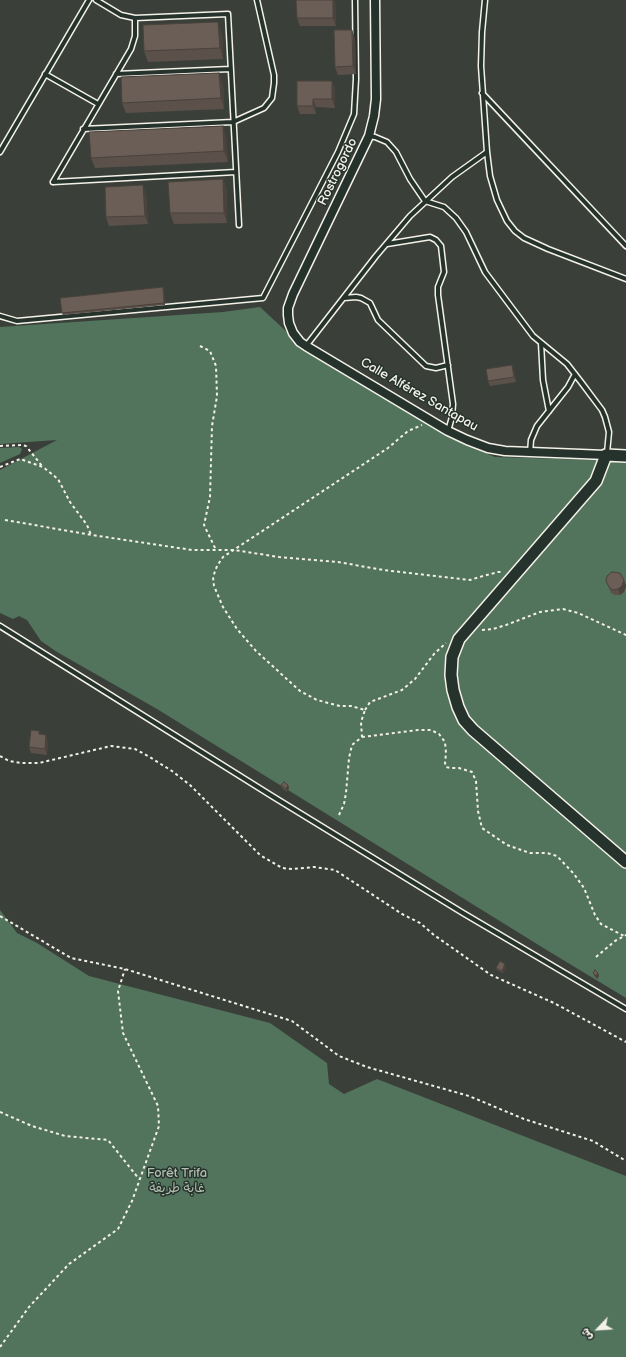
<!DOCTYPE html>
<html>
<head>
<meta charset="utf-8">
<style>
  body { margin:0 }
  #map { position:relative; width:626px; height:1357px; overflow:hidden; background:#3a4039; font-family:"Balsamiq Sans","Playpen Sans Arabic",sans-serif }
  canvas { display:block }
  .north { position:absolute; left:578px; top:1309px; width:40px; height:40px; -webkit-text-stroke:3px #26332d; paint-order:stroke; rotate:245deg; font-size:11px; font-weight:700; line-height:16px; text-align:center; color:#f4f1e8 }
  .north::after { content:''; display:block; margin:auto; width:14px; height:18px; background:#f4f1e8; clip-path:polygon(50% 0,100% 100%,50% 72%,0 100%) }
</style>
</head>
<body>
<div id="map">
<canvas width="626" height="1357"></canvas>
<div class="north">ش</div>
</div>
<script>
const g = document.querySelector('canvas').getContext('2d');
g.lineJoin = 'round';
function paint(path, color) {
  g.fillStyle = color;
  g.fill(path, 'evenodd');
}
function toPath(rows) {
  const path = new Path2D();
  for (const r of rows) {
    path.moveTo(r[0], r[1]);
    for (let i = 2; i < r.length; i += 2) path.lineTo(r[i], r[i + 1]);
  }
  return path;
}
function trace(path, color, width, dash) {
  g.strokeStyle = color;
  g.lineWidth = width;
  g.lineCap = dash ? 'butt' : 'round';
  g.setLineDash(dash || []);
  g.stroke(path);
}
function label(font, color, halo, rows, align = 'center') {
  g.font = font + ' "Balsamiq Sans","Playpen Sans Arabic",sans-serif';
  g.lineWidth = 3;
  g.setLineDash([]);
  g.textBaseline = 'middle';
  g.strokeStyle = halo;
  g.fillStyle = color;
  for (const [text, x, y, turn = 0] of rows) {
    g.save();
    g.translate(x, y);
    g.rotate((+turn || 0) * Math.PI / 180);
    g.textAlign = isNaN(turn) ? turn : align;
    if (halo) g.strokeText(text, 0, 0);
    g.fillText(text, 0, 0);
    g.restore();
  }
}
paint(toPath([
  [260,307,302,346,464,444,495,457,626,461,626,998,545,949,157,709,57,652,41,641,27,620,19,616,13,619,0,613,0,470,57,440,0,444,0,327,223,312],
  [19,447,22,449,20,454,0,463,0,448],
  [0,910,17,933,37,943,89,976,270,1023,327,1063,329,1084,344,1094,377,1079,626,1176,626,1357,0,1357]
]), '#52735c');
const lane = toPath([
  [96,0,121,15,135,18,228,14,239,225],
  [485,0,482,32,481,66,487,152,490,176,497,200,507,221,515,231,524,238,548,249,626,279],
  [45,74,98,104],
  [116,74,230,69],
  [482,93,626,246],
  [83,129,233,122,264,108,272,98,274,83,274,75,257,0],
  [369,136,375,137,387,142,396,152,410,179,425,201,444,207,456,218,466,232,485,272,533,336,567,364,581,382,602,410,605,417,609,432,607,453],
  [0,152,89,0],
  [53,182,131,49,135,36,135,18],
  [53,182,236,172],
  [387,244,430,237,436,240,441,246,444,272,438,287,438,295,453,404,452,417,448,431],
  [344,298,356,297,361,298,370,303,378,320,426,366,436,368,448,365],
  [0,316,17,321,263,298,338,152,354,114,356,79,355,0],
  [541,343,543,380,549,411],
  [306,346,376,256,410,216,452,177,487,152],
  [530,453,531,440,537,426,568,387,575,374],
  [0,626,272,796,463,913,626,1009]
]);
const street = toPath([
  [375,0,376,99,374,116,369,136,293,294,288,308,288,315,289,323,293,333,300,342,306,346,448,431,467,440,488,448,505,451,606,455]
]);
const secondary = toPath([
  [626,456,606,455,596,481,459,639,452,657,451,675,453,690,458,707,464,720,473,730,626,862]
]);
trace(lane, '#f4f1e8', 7);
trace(street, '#f4f1e8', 11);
trace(secondary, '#f4f1e8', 14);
trace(toPath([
  [200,346,210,351,216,366,217,396,212,426,210,497,204,525,216,550],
  [0,446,21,445,26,446,42,466],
  [0,467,20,459,43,467,58,479,70,502,87,525,91,535],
  [5,520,92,535,192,550,234,550,279,557,338,562,383,570,470,580,483,576,498,572,502,572],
  [482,630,493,629,506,625,540,612,563,609,578,613,626,635],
  [365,710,370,702,402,690,415,679,434,654,446,643],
  [362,737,418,730,431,730,439,734,445,742,446,753,445,763,446,767,450,768,459,768,472,772,476,781,478,811,482,828,507,845,530,853,547,853,557,856,574,874,584,888,595,915,601,924,626,937],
  [0,756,9,761,21,763,39,763,111,746,135,749,148,756,172,771,190,785,260,855,282,868,292,869,314,867,335,870,402,914,420,923,434,935,491,975,554,1003,626,1042],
  [339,815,344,804,346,793,349,758,352,745,362,737,361,722,365,710,351,706,340,706,317,700,300,691,256,651,237,629,223,607,214,586,213,577,217,566,223,557,388,448,408,431,422,425],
  [0,916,71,958,125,969,292,1021,339,1056,367,1067,469,1096,524,1119,593,1141,626,1161],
  [596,957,615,941,626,935],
  [0,1112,32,1126,65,1136,108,1140,139,1179],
  [0,1347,29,1307,69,1264,118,1229,132,1201,159,1126,158,1106,123,1033,118,991,125,969]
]), '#f4f1e8', 2, [3, 3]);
trace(lane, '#26332d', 4);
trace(street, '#26332d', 8);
trace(secondary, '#26332d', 11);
paint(toPath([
  [296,0,334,0,336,5,336,26,300,26,297,18],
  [222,33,223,59,148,62,144,51],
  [355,38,356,74,338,75,335,67],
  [332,81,335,89,335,108,316,107,316,114,300,114,297,106],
  [223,84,224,109,126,113,122,103],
  [223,126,226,137,228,162,95,168,91,158],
  [223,179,227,190,227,223,174,224,170,213],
  [146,193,148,224,109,226,106,217],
  [164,290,165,305,63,315,62,313],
  [514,370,516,382,490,386,488,381],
  [624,580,626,586,624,592,620,595,615,595,611,593,606,581],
  [41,735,48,741,47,755,31,753,29,747],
  [281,785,288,785,289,788,287,792,282,788],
  [506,967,503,973,497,970,496,968],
  [593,973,599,976,597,979,594,976]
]), '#5b514a');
paint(toPath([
  [333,0,334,0,336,5,336,26,333,18],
  [218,22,222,33,223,59,220,48],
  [352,30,355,38,356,74,353,66],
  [219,73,223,84,224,109,221,98],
  [332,81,335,89,335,108,332,99],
  [313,99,316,107,316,114,313,106],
  [223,126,226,137,228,162,224,151],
  [223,179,227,190,227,223,224,213],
  [143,185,146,193,148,224,145,216],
  [163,287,164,290,165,305,164,303],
  [512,365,514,370,516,382,514,377],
  [624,580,626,586,624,592,620,595,618,589],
  [46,735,48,741,47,755,45,749],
  [288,785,289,788,287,792,286,789],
  [505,964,506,967,503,973,502,971],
  [598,973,599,976,597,979,596,976]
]), '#4a423c');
const building = toPath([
  [296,0,333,0,333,18,297,18,296,0],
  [218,22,220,48,144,51,143,25,218,22],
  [334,30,352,30,353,66,335,67,334,30],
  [219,73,221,98,122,103,121,77,219,73],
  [297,81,332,81,332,99,313,99,313,106,297,106,297,81],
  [223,126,224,151,91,158,89,132,223,126],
  [223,179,224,213,170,213,168,182,223,179],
  [143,185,145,216,106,217,105,187,143,185],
  [163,287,164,303,62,313,60,298,163,287],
  [512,365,514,377,488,381,486,369,512,365],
  [612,572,620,573,624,580,622,586,618,589,613,590,609,587,606,581,607,576,612,572],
  [31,730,39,731,39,734,46,735,45,749,29,747,31,730],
  [284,782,288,785,286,789,281,785,284,782],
  [500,961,505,964,502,971,496,968,500,961],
  [595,970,598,973,596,976,593,973,595,970]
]);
paint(building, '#6a5e56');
trace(building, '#4a423c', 1);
label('13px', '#f4f1e8', '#26332d', [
  ["Rostrogordo",338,172,-64],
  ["Calle Alférez Santapau",419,395,30]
]);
label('13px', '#b3bfb0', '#26332d', [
  ["Forêt Trifa",177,1174],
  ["غابة طريفة",177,1189]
]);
</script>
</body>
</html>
